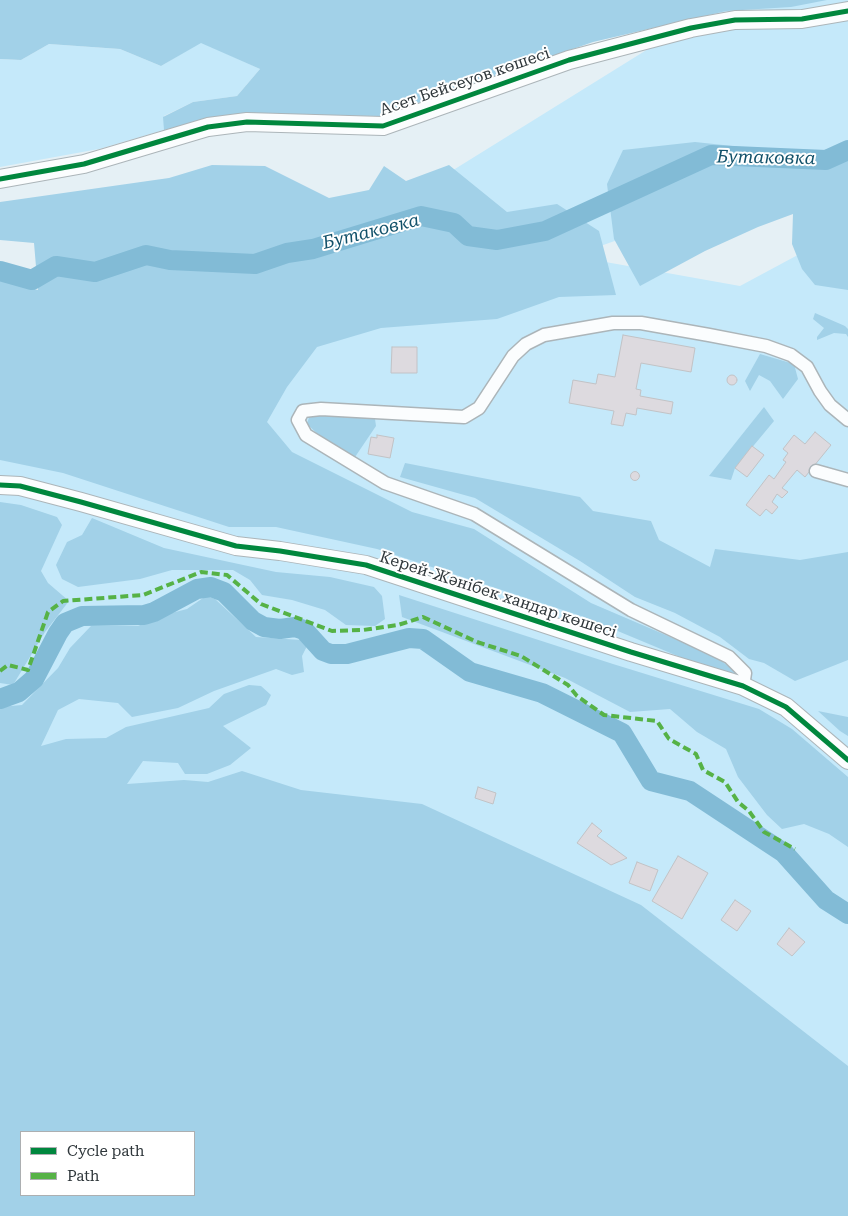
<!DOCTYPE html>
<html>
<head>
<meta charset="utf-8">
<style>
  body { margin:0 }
  #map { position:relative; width:848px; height:1216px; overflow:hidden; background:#e5f0f5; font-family:"Roboto Serif",serif }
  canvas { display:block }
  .legend { position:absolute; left:20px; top:1131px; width:175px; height:65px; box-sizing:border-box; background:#fff; border:1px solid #acafb1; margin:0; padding:6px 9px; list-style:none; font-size:15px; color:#2f373b }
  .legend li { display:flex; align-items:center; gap:10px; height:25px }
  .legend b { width:25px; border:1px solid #acafb1 }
</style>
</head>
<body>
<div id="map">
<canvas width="848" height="1216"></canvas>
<ul class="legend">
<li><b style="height:6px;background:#00873e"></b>Cycle path</li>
<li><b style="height:6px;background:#56b246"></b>Path</li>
</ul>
</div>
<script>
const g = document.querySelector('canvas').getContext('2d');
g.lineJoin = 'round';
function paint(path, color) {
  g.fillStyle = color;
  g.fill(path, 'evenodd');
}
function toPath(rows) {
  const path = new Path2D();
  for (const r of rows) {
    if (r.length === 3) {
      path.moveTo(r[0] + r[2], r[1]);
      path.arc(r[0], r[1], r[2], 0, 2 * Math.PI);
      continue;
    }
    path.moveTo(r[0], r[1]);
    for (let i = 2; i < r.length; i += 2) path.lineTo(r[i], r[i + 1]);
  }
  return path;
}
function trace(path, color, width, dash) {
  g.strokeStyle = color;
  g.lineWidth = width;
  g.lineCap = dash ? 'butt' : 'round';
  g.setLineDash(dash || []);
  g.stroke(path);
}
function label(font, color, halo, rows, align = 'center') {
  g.font = font + ' "Roboto Serif",serif';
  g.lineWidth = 4;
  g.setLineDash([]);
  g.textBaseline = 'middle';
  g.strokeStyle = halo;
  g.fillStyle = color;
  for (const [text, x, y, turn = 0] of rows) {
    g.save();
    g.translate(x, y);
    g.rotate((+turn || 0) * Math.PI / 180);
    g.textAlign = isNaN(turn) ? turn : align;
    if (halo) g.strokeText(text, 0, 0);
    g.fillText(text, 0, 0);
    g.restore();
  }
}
paint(toPath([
  [727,0,848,0,848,159,572,256,740,286,848,228,848,1216,0,1216,0,391,244,300],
  [21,1132,194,1132,194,1195,21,1195],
  [201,42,260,69,237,96,193,102,164,116,164,130,99,149,0,167,0,59,21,60,49,44,120,49,161,66]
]), '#c5e9fa');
paint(toPath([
  [0,0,827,0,791,7,726,11,593,42,381,116,226,115,164,130,163,117,193,102,237,96,260,69,201,43,161,66,120,49,49,44,21,60,0,59],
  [695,142,807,154,848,145,848,290,815,285,802,269,792,244,793,214,758,227,705,251,640,286,614,239,607,184,623,150],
  [212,165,265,166,329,198,369,190,384,166,406,181,449,165,507,212,557,204,599,231,616,295,559,297,497,319,381,328,317,347,287,387,267,422,292,452,412,512,474,529,591,603,717,657,735,672,733,679,584,617,377,549,276,527,229,527,63,473,0,460,0,279,38,290,34,243,0,240,0,202,169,178],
  [815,313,845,326,848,329,848,337,846,334,834,333,817,340,817,337,824,328,813,319],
  [760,354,794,364,798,379,783,399,770,381,759,375,750,391,745,381],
  [764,407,774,421,735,468,731,480,709,476],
  [328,413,375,419,376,426,355,457,322,438,307,424,310,414],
  [405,463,580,497,593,511,651,521,659,540,710,567,715,549,800,560,848,552,848,660,795,681,764,663,749,659,720,637,675,613,635,597,580,561,475,498,400,477],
  [0,502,21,505,57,517,62,525,41,571,48,583,69,601,45,632,13,685,0,683],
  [92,518,164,548,276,572,330,577,374,587,382,596,385,619,375,626,346,625,325,610,292,600,262,595,250,580,233,570,172,570,140,579,78,587,62,579,56,565,67,542,82,535],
  [399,595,613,664,759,709,792,729,848,777,848,847,829,834,804,824,782,829,767,815,738,777,726,749,697,732,670,709,630,712,565,678,402,617],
  [206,596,215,599,256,637,301,640,307,646,302,656,304,672,292,675,276,669,214,691,178,708,132,717,118,703,79,699,58,710,41,746,66,739,106,738,126,727,209,708,224,694,249,685,261,686,271,695,266,705,223,726,251,748,230,765,207,774,185,774,178,763,143,761,127,784,184,780,208,782,242,771,301,790,422,804,641,905,848,1066,848,1216,0,1216,0,707,22,705,58,668,70,648,91,626,138,626,164,615,187,609],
  [21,1132,194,1132,194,1195,21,1195],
  [818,711,848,717,848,736,840,731]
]), '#a2d1e8');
trace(toPath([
  [0,271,32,280,56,266,95,272,146,255,170,260,255,264,287,253,313,249,421,216,454,223,468,236,497,240,545,231,711,155,826,160,848,150],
  [0,699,19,692,34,679,58,633,65,623,82,616,144,615,154,612,197,589,211,587,224,592,253,621,264,627,280,629,295,627,304,630,323,651,331,654,347,654,409,638,423,639,470,672,542,693,622,733,651,781,690,791,784,853,826,900,848,914]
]), '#82bbd6', 20);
const building = toPath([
  [623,335,695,348,691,372,641,363,636,389,641,390,640,396,673,402,671,414,637,408,636,415,626,413,623,426,611,424,614,411,569,403,573,380,596,384,598,374,615,377,623,335],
  [392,347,417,347,417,373,391,373,392,347],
  [732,380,5],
  [815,432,831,445,805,477,797,470,782,488,788,492,782,498,777,494,772,502,778,507,772,514,766,509,760,516,746,505,769,475,774,479,786,462,783,460,788,453,783,449,794,435,805,444,815,432],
  [377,435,394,438,390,458,368,454,371,437,377,438,377,435],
  [752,446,764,455,747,477,735,468,752,446],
  [635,476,4.5],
  [478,787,496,793,493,804,475,798,478,787],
  [592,823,602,831,597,836,627,858,611,865,577,843,592,823],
  [678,856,708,873,682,919,652,901,678,856],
  [637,862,658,870,650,891,629,883,637,862],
  [735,900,751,911,737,931,721,920,735,900],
  [789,928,805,942,792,956,777,944,789,928]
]);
paint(building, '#dddadf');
trace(building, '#c2c3c6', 1);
const street = toPath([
  [816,471,848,480],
  [743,686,745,673,729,657,631,610,474,514,385,483,306,435,298,420,303,411,321,409,464,417,479,408,513,356,526,344,544,335,613,323,641,323,709,335,766,346,791,355,807,367,820,391,830,405,848,420]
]);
const secondary = toPath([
  [0,179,84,164,208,127,247,122,383,126,569,60,691,28,735,20,802,19,848,11],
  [0,485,20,486,81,502,236,546,280,551,366,565,631,652,743,686,786,707,848,760]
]);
trace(street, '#acb5b9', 15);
trace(secondary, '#acb5b9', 20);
trace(street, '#fbfdfe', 12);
trace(secondary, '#fbfdfe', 18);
trace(toPath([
  [0,671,8,665,28,670,48,612,63,601,143,595,201,572,227,575,261,604,332,631,363,630,398,625,423,617,477,642,521,656,568,685,577,696,604,715,657,721,669,739,696,754,703,770,725,782,738,802,749,811,764,832,795,849]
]), '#56b246', 4, [8, 4]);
trace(toPath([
  [0,179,84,164,208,127,247,122,383,126,569,60,691,28,735,20,802,19,848,11],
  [0,485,20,486,81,502,236,546,280,551,366,565,631,652,743,686,786,707,848,760]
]), '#00873e', 5);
label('16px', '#2f373b', '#fff', [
  ["Асет Бейсеуов көшесі",465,82,-19],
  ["Керей-Жәнібек хандар көшесі",498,595,18]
]);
label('italic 18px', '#12516a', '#fff', [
  ["Бутаковка",766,158,1],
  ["Бутаковка",371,232,-14]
]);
</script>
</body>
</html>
